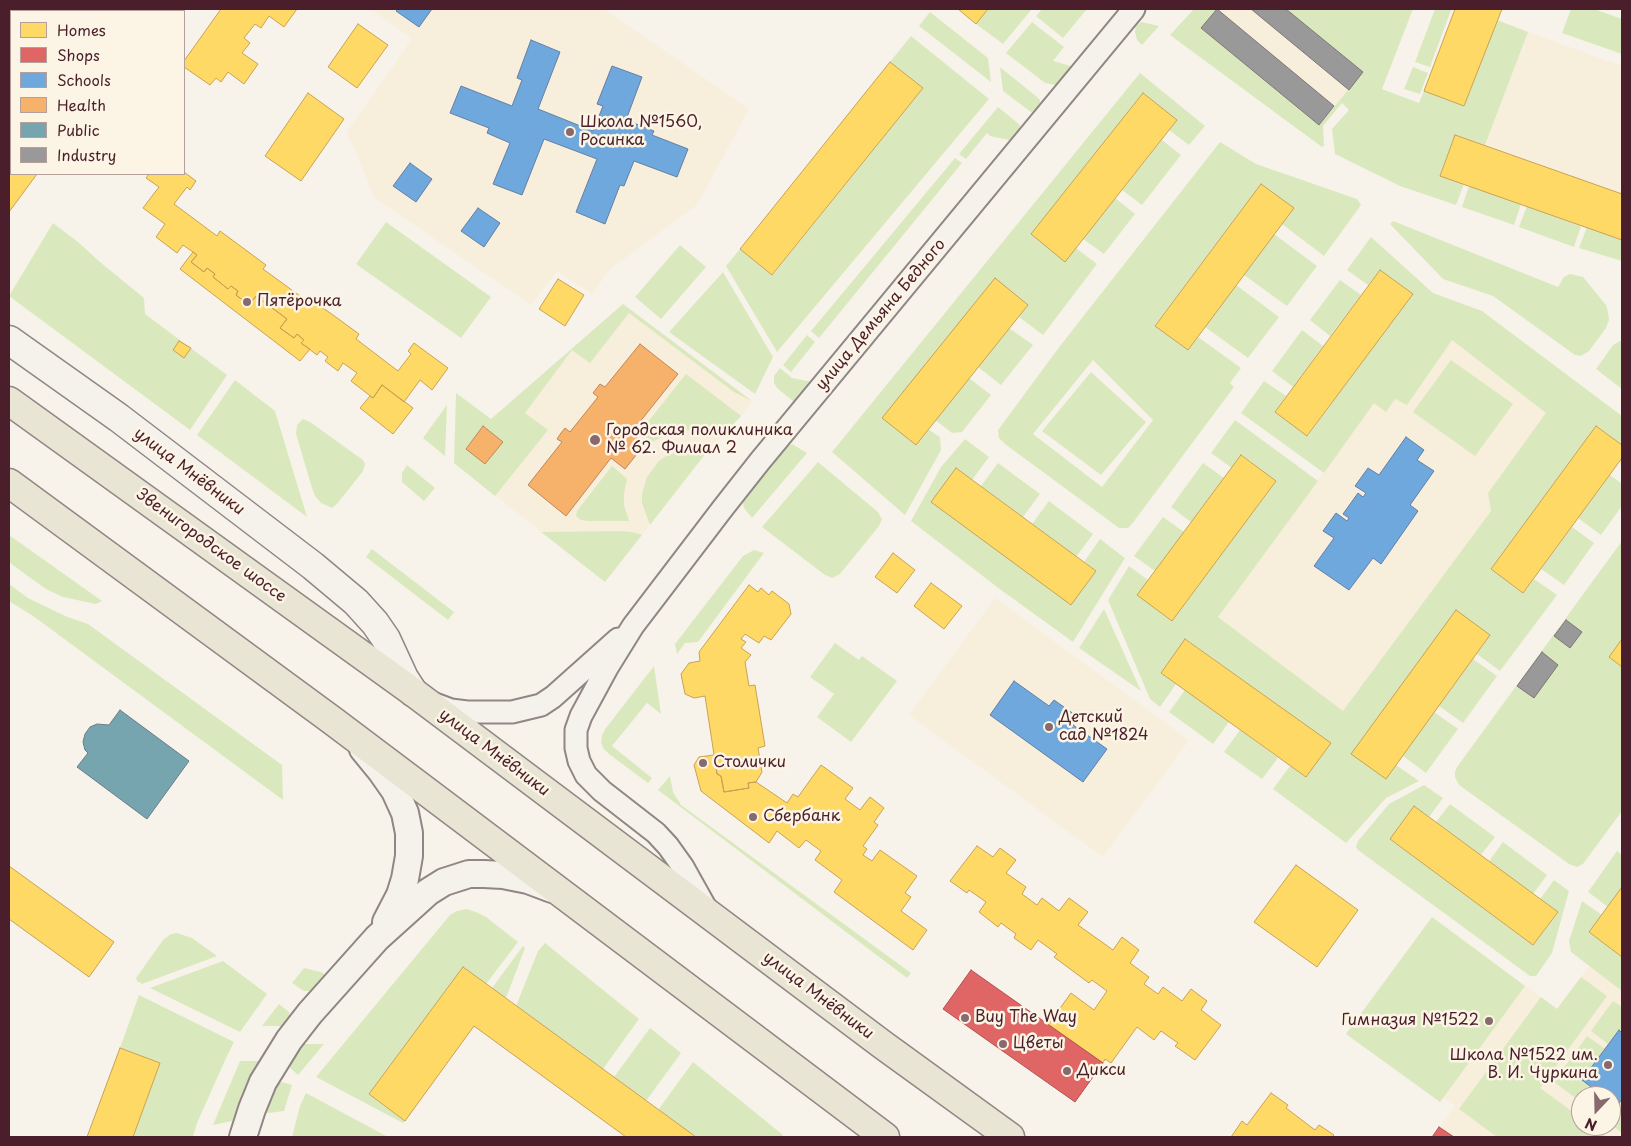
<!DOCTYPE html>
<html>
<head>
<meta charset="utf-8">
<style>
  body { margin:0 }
  #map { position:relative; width:1631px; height:1146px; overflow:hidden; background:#f7f3ea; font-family:"Playpen Sans",sans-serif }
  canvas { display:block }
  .frame { position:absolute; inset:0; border:10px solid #4a1f2b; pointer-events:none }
  .legend { position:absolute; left:10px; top:10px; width:175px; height:165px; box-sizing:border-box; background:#fcf5e5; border:1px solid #b59f9b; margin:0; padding:6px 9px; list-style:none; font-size:15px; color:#4a1f2b }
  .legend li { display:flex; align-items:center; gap:10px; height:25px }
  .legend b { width:25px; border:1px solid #b59f9b }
  .north { position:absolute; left:1571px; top:1086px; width:50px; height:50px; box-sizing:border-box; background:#fcf5e5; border:1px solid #b59f9b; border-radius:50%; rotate:201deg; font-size:14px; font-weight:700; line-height:20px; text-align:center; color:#4a1f2b }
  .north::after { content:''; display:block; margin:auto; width:18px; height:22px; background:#87696e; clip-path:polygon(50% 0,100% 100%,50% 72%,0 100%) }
</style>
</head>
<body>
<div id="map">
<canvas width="1631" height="1146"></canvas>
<div class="frame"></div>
<ul class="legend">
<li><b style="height:14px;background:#ffd966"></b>Homes</li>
<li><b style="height:14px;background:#e06666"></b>Shops</li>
<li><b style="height:14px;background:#6fa8dc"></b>Schools</li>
<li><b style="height:14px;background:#f6b26b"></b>Health</li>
<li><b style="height:14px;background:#76a5af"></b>Public</li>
<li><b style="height:14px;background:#999"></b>Industry</li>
</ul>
<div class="north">N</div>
</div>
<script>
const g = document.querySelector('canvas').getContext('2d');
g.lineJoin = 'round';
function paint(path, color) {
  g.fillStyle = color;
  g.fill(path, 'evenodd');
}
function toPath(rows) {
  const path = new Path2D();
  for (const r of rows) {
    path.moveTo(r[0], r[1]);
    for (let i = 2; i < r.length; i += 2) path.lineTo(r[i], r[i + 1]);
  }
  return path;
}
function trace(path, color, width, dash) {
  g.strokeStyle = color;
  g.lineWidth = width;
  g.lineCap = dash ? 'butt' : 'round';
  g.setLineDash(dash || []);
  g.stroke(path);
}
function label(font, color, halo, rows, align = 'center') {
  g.font = font + ' "Playpen Sans",sans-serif';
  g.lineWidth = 5;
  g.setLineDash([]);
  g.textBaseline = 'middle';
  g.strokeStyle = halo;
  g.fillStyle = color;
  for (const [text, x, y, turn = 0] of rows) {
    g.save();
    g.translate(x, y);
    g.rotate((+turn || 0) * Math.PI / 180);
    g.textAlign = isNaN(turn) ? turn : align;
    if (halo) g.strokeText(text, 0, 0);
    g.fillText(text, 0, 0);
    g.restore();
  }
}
paint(toPath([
  [371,9,604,9,749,109,697,205,610,269,592,294,557,271,531,305,375,198,347,132,412,39],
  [1217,9,1286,9,1363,72,1319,125,1201,28],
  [1528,32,1622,66,1622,194,1485,145],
  [623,304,752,401,741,416,706,453,605,582,454,463,483,426],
  [1451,340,1547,413,1488,493,1491,511,1343,712,1218,617,1374,403,1395,399,1407,404],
  [995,598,1189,740,1103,857,909,715],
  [1432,917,1557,1009,1593,961,1622,982,1622,1137,1432,1137,1455,1106,1444,1098,1440,1102,1346,1034],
  [1581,1096,1611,1096,1611,1126,1581,1126]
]), '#f7eedc');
paint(toPath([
  [988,9,1032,9,1003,44,976,24],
  [1042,9,1087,9,1063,38,1036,16],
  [1194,9,1217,9,1201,28,1319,125,1363,72,1286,9,1413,9,1382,89,1419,103,1424,91,1464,106,1497,20,1528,32,1485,145,1455,135,1440,175,1464,184,1456,205,1400,186,1335,154,1332,129,1349,110,1342,103,1323,126,1324,146,1322,147,1174,38,1170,35],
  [1435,9,1451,10,1430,67,1415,62],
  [1571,9,1594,9,1622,19,1622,54,1562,33],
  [930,12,988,58,991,82,919,26],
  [1032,22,1064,47,1053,61,1071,66,1071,69,1059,83,1055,85,1045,83,1006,53],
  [1141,22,1159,26,1142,45,1137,40,1135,32,1136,26],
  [911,36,989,99,777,352,726,266,740,249,773,275,923,88,890,62],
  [1000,67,1037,97,1040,100,1040,108,1036,111,1031,112,1003,91],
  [1413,67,1428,73,1420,94,1404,89],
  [1140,73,1205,126,1189,145,1169,130,1177,120,1143,93,1031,234,1065,261,1076,248,1097,264,1043,335,1019,317,1028,305,995,279,883,418,928,429,940,437,941,450,905,515,832,452],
  [998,107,1020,125,1019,132,1014,139,1009,140,990,136,987,133,966,159,959,154],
  [1162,140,1181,155,1142,205,1122,190],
  [1220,142,1256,164,1357,199,1361,205,1324,256,1282,224,1293,208,1261,184,1155,325,1188,350,1198,337,1241,368,1230,383,1234,387,1132,524,1128,528,1119,528,1005,444,999,438,998,430,1060,346],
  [1093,360,1153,420,1102,487,1033,434],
  [955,158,962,163,819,338,811,331],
  [1469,186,1521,204,1514,225,1462,207],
  [1115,198,1135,214,1104,254,1083,239],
  [1527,206,1581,226,1574,247,1519,227],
  [1393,221,1558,287,1564,277,1570,274,1583,277,1606,305,1608,312,1609,320,1606,328,1589,351,1581,356,1575,355,1493,296,1443,279,1390,224],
  [386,222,491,297,461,338,356,264],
  [53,223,78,242,100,262,144,298,145,314,227,375,190,430,9,296],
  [1587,227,1622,240,1622,261,1579,248],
  [1274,234,1317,266,1287,306,1244,275],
  [1371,237,1433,293,1482,311,1622,416,1622,445,1596,426,1491,569,1523,593,1534,579,1557,595,1500,671,1477,654,1490,635,1396,765,1419,781,1386,798,1346,843,1273,789,1290,766,1306,777,1330,743,1186,639,1161,673,1176,684,1160,707,1150,699,1108,600,1129,566,1148,580,1138,595,1172,621,1276,481,1242,455,1232,468,1211,453,1235,420,1318,481,1218,617,1343,711,1491,511,1488,493,1546,413,1452,340,1407,405,1395,399,1386,412,1374,403,1324,473,1241,413,1264,381,1286,396,1275,412,1308,436,1412,294,1380,270,1368,285,1347,270],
  [680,245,706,267,661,319,635,297],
  [723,272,773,357,755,394,669,332],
  [1340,280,1361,295,1330,336,1310,320],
  [1236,285,1279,317,1248,358,1205,327],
  [623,304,752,401,734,392,629,313,590,363,572,350,525,413,548,430,495,496,454,463,456,393,491,419],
  [483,426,502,442,485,463,466,449],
  [1009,328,1033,345,1001,385,978,367],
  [1302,330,1323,346,1293,387,1272,371],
  [807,335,815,342,791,372,783,365],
  [1622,340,1622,389,1596,369,1613,345],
  [1451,360,1513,404,1475,456,1413,412],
  [780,368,792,378,812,382,794,402,777,388,774,383,774,376],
  [1091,372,1146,422,1101,475,1042,431],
  [686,374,741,416,722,436,692,430,679,431,668,434,652,442,640,432],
  [969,378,991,395,962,432,952,433,935,420],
  [235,380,275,411,307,517,197,435],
  [447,405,445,456,423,438],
  [303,419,310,422,363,460,365,464,363,471,337,504,332,508,321,503,315,496,312,488,296,434,297,425],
  [965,439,989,457,972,480,956,468,1071,604,1096,571,1084,562,1100,539,1125,558,1073,642,1001,590,911,521,941,467],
  [792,444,807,453,752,518,744,508,743,503,746,495,783,449],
  [683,450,706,453,650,525,642,503,642,494,647,477,659,461,666,456],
  [818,462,878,512,882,519,879,526,840,574,832,578,825,575,762,527],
  [998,463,1040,494,1023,517,981,486],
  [1203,463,1224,478,1191,522,1171,507],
  [407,465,435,488,424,501,402,482,402,473],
  [612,466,627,479,624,493,624,505,629,521,588,521,581,520,576,516,577,511],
  [1610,475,1622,484,1622,506,1601,535,1578,518],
  [1049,501,1093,534,1076,557,1032,524],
  [1163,517,1184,532,1155,571,1134,556],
  [1572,527,1594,543,1564,585,1541,569],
  [620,531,632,532,642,535,605,582,541,532],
  [9,535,102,601,96,604,63,597,46,589,29,577,9,562],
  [1622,541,1622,639,1609,657,1622,667,1622,811,1583,864,1577,867,1569,864,1459,785,1455,777,1455,772,1457,767],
  [372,549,454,612,448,620,366,557],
  [754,550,764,553,698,642,685,643,677,654,675,644,743,556],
  [9,584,28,598,65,616,88,624,282,765,283,800,33,616,9,601],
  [1104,609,1141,691,1079,648],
  [835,643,859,660,862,656,897,681,851,742,817,717,834,694,810,677],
  [1473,659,1497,676,1463,723,1439,706],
  [654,666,661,714,647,703,612,746,652,778,648,783,609,754,603,748,601,742,602,735,606,728],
  [1185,690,1229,722,1213,744,1169,712],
  [1434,712,1458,729,1426,773,1403,756],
  [1240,730,1278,758,1262,779,1224,752],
  [670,776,673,792,681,805,911,973,907,978,658,790],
  [1424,785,1443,798,1429,817,1414,806,1390,839,1533,945,1558,913,1540,899,1554,880,1569,891,1552,953,1536,976,1530,976,1358,850,1356,847,1358,841,1389,804],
  [1450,804,1495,837,1481,855,1436,822],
  [1503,842,1547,875,1533,894,1489,861],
  [1617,851,1622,855,1622,887,1608,907,1588,892],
  [1582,901,1602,915,1589,932,1622,957,1622,991,1571,952,1569,941],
  [466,909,476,912,486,917,518,942,486,984,463,967,369,1094,405,1121,403,1123,316,1077,450,915,457,911],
  [1432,917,1525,986,1440,1102,1346,1034],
  [177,933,192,938,217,956,142,984,137,981,136,978,163,940,171,934],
  [545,943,639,1019,603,1069,516,1006,538,951],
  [523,946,525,948,506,998,492,988],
  [223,961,267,994,240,1032,150,988],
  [304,968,321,972,325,975,325,977,312,991,304,991,292,983],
  [1581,977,1607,996,1540,1088,1581,1118,1581,1126,1592,1126,1607,1137,1497,1137,1459,1109,1541,997,1557,1009],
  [139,995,234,1042,227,1056,197,1123,193,1137,133,1137,160,1063,120,1048],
  [1613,1001,1622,1007,1622,1033,1619,1030,1608,1044,1591,1031],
  [279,1004,289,1012,290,1015,290,1019,284,1026,262,1026],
  [650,1028,681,1053,646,1101,614,1077],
  [1587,1036,1605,1049,1582,1080,1603,1096,1581,1096,1581,1102,1554,1082],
  [298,1044,324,1044,298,1075,288,1066],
  [240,1061,263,1061,237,1120,213,1125],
  [693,1062,783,1135,781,1137,696,1137,658,1110],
  [282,1082,292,1085,284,1111,269,1113,265,1112,264,1110,274,1086],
  [306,1093,388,1137,292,1137,300,1106],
  [1622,1099,1622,1133,1611,1124,1611,1106,1613,1103,1617,1105]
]), '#dae9bd');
const homes = toPath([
  [221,9,297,9,284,27,269,16,261,28,255,24,244,38,250,43,242,53,258,64,244,84,228,72,221,82,216,78,210,85,184,67,184,61,221,9],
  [958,9,988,9,976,24,958,9],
  [1455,9,1502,9,1464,106,1424,91,1455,9],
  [358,24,388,45,357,88,328,67,358,24],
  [890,62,923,88,772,275,740,249,890,62],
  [11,82,11,174,37,174,9,212,9,93,10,91,9,86,11,82],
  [308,93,344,119,301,181,265,156,308,93],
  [1143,93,1177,120,1065,262,1031,234,1143,93],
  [1455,135,1622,194,1622,240,1440,176,1455,135],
  [184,172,196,181,190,190,187,187,174,204,217,236,220,231,266,265,263,269,311,304,313,301,333,315,359,334,356,339,398,371,411,354,408,351,414,343,448,368,432,390,420,380,404,402,382,385,373,398,351,381,357,373,343,363,338,371,325,361,328,357,320,351,317,355,301,343,304,340,297,334,294,338,280,328,287,319,256,296,249,305,236,295,238,291,231,286,228,289,213,277,215,274,207,268,204,272,191,262,197,255,183,245,177,253,156,237,165,224,143,208,159,187,146,178,149,174,184,174,184,172],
  [1261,184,1294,208,1188,350,1155,326,1261,184],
  [193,252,197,255,191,262,204,272,207,268,215,274,213,277,228,289,231,286,238,291,236,295,249,305,256,296,287,319,280,328,294,338,297,334,304,340,301,343,310,349,300,361,180,269,193,252],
  [1380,270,1413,294,1307,436,1275,412,1380,270],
  [995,278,1028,305,916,445,882,418,995,278],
  [558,279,584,295,565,326,539,309,558,279],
  [179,341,191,348,184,358,173,350,179,341],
  [382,385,413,408,393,434,360,408,370,396,373,398,382,385],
  [1596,426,1622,445,1622,458,1523,593,1491,569,1596,426],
  [1241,455,1276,481,1172,621,1137,595,1241,455],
  [956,468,1096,571,1071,605,931,502,956,468],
  [893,553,915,570,897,593,875,577,893,553],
  [931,583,962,606,944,629,914,606,931,583],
  [749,585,758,592,761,588,769,595,772,591,789,604,791,614,771,640,764,636,759,643,745,634,741,639,746,642,741,648,751,655,745,662,749,686,755,685,765,746,758,748,762,772,756,782,748,783,749,788,724,792,721,776,717,774,705,696,694,698,685,694,681,674,689,663,700,661,699,652,749,585],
  [1456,610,1490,635,1386,779,1351,754,1456,610],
  [1185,639,1331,743,1306,777,1161,673,1185,639],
  [1622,639,1622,667,1609,657,1622,639],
  [714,755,717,774,721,776,724,792,749,788,748,783,756,782,787,803,793,794,798,797,821,765,853,788,845,799,860,810,870,797,884,808,874,822,878,825,863,846,867,849,863,855,872,861,880,850,917,876,905,893,911,897,901,911,927,930,913,950,834,892,842,880,815,860,821,851,806,840,799,848,777,831,769,843,701,791,694,765,699,757,714,755],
  [1414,806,1558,912,1533,945,1390,839,1414,806],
  [977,846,993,857,1000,848,1016,860,1006,873,1026,887,1022,894,1037,905,1042,898,1059,911,1069,898,1088,912,1078,925,1113,950,1122,937,1139,950,1130,963,1149,977,1144,984,1158,994,1163,987,1182,1001,1191,989,1207,1001,1201,1010,1221,1025,1195,1060,1175,1046,1178,1043,1161,1031,1154,1040,1137,1027,1111,1063,1105,1059,1103,1063,1048,1025,1071,993,1094,1010,1107,991,1092,980,1089,983,1054,957,1057,954,1038,940,1031,950,1014,938,1016,934,1001,923,998,927,979,912,986,902,969,890,967,893,950,881,977,846],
  [1296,865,1358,910,1317,967,1254,922,1296,865],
  [9,866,114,942,89,977,9,919,9,866],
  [1622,887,1622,957,1589,932,1622,887],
  [463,967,492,988,696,1137,626,1137,474,1026,405,1121,369,1094,463,967],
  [120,1048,160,1063,133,1137,87,1137,120,1048],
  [1271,1093,1288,1105,1286,1108,1315,1130,1319,1125,1334,1135,1332,1137,1231,1137,1242,1121,1247,1125,1271,1093]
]);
paint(homes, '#ffd966');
trace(homes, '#c9a154', 1);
const shops = toPath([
  [971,970,1103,1063,1075,1102,943,1009,971,970],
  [1439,1127,1454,1137,1432,1137,1439,1127]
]);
paint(shops, '#e06666');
trace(shops, '#b35154', 1);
const schools = toPath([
  [398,9,432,9,419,27,396,11,398,9],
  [531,40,560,52,538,109,593,131,603,106,597,104,612,66,642,77,626,120,654,131,652,135,688,149,677,177,634,161,624,186,620,185,605,224,576,212,597,159,544,139,522,195,493,184,510,143,487,133,489,128,450,113,461,86,512,106,522,80,517,78,531,40],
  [410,163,432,179,416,202,393,186,410,163],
  [478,208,500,223,484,247,461,231,478,208],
  [1406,437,1424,450,1417,460,1434,471,1410,505,1418,511,1381,564,1373,558,1349,590,1314,566,1334,538,1323,531,1336,513,1347,521,1349,518,1343,514,1358,493,1363,497,1366,493,1355,486,1368,468,1379,475,1406,437],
  [1014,681,1049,706,1054,700,1078,717,1073,725,1107,749,1083,782,990,715,1014,681],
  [1619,1030,1622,1033,1622,1099,1617,1106,1611,1101,1611,1096,1603,1096,1582,1080,1619,1030]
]);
paint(schools, '#6fa8dc');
trace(schools, '#647fa7', 1);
const health = toPath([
  [640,344,678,374,631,433,645,444,625,469,611,458,566,516,528,485,562,442,557,439,561,433,565,428,570,432,598,397,593,393,600,384,605,387,640,344],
  [483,426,503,442,485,464,466,449,483,426]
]);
paint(health, '#f6b26b');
trace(health, '#c28658', 1);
const public = toPath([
  [120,710,189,761,147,819,77,767,88,753,85,750,83,742,85,734,90,727,97,724,109,725,120,710]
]);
paint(public, '#76a5af');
trace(public, '#697d87', 1);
const industry = toPath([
  [1217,9,1334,106,1319,125,1201,28,1217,9],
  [1251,9,1286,9,1363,72,1349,90,1251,9],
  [1566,620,1582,632,1570,648,1554,636,1566,620],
  [1542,652,1558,665,1534,698,1517,686,1542,652]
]);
paint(industry, '#999');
trace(industry, '#817478', 1);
const minor = toPath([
  [435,704,451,710,467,712,512,712,541,705,553,697,618,639],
  [707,910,683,867,668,846,656,833,602,791,586,775,579,761,576,748,576,730,581,716,607,668,633,626,723,508,760,461,1134,9]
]);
const tertiary = toPath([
  [363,749,381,771,395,791,405,813,409,833,409,856,405,879,400,895,386,922],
  [243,1137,252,1109,263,1082,289,1040,310,1013,377,938,428,892,444,882,469,874,484,874,503,875,528,880,552,889]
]);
const secondary = toPath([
  [9,340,119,418,313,566,356,602,375,623,386,639,404,678,413,692]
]);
const primary = toPath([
  [9,401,413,692,883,1045,1010,1137],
  [9,483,333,721,885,1137]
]);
trace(minor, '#908684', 25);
trace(tertiary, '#908684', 30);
trace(secondary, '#908684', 31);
trace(primary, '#908684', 31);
trace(minor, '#f5f2ec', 21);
trace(tertiary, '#f5f2ec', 26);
trace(secondary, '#f5f2ec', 28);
trace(primary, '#e9e5d5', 28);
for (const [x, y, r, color] of [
  [570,132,5,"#87696e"],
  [247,302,5,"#87696e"],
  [595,440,6,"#87696e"],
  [1049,727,5,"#87696e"],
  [703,763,5,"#87696e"],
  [753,817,5,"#87696e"],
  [965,1018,5,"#87696e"],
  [1489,1021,5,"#87696e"],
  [1003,1044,5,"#87696e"],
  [1608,1065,5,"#87696e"],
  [1067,1071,5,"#87696e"]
]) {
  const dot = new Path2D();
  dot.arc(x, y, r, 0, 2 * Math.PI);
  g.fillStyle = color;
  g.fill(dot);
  trace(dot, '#fcf5e5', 2);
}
label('16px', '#4a1f2b', '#fcf5e5', [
  ["Школа №1560,",580,123],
  ["Росинка",580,141],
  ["Пятёрочка",257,302],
  ["Городская поликлиника",606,431],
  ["№ 62. Филиал 2",606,449],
  ["Детский",1059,718],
  ["сад №1824",1059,736],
  ["Столички",713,763],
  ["Сбербанк",763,817],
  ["Buy The Way",975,1018],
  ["Гимназия №1522",1479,1021,"right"],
  ["Цветы",1013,1044],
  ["Школа №1522 им.",1598,1056,"right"],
  ["В. И. Чуркина",1598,1074,"right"],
  ["Дикси",1077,1071]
], 'left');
label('16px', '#4a1f2b', '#fcf5e5', [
  ["улица Демьяна Бедного",881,315,-50],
  ["улица Мнёвники",189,472,37],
  ["Звенигородское шоссе",211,546,36],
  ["улица Мнёвники",494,753,37],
  ["улица Мнёвники",818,996,37]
]);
</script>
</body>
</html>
